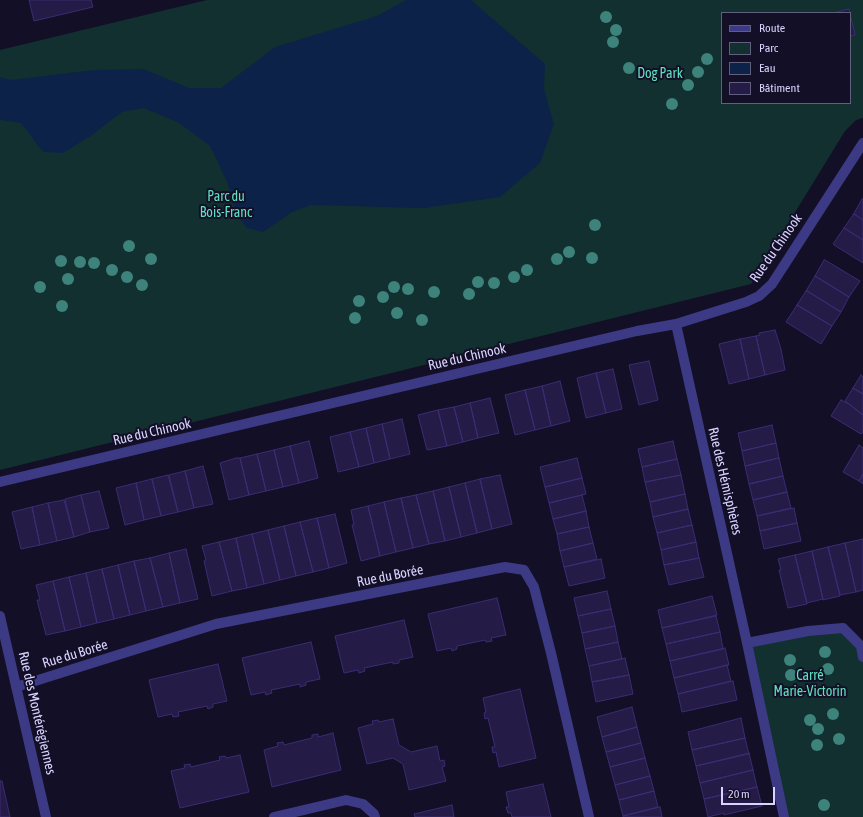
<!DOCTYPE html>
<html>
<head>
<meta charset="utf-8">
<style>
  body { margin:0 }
  #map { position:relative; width:863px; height:817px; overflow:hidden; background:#130f26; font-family:"Asap Condensed",sans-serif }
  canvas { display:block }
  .legend { position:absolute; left:721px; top:12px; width:130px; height:92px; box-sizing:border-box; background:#130f26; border:1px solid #625e7d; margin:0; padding:5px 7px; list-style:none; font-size:12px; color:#d9d4ff }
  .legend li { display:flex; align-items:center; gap:8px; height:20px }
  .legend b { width:20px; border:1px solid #625e7d }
  .scale { position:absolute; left:721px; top:787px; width:54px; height:18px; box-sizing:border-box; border:2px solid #d9d4ff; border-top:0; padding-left:5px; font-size:12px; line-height:14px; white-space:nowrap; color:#d9d4ff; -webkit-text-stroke:3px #130f26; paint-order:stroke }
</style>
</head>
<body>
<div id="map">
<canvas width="863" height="817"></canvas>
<ul class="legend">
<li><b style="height:5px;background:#3d3a85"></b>Route</li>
<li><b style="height:11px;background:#12302f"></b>Parc</li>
<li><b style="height:11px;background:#0c2248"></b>Eau</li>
<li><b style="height:11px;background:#241b47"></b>Bâtiment</li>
</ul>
<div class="scale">20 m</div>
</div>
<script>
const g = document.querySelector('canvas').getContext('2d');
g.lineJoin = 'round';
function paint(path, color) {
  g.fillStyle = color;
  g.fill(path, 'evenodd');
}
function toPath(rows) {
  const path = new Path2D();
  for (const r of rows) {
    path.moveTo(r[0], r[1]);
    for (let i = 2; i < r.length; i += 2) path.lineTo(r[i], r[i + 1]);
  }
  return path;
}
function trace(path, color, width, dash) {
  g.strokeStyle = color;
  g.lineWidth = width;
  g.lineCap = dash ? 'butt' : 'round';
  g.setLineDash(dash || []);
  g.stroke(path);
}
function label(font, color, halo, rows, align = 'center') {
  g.font = font + ' "Asap Condensed",sans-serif';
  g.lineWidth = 4;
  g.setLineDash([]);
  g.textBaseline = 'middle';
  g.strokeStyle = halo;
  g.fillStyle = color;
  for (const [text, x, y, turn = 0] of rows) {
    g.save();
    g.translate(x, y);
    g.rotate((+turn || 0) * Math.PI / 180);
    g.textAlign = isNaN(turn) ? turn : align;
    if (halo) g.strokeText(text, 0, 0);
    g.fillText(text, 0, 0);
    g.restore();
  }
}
paint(toPath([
  [207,0,863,0,863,118,856,120,845,131,751,284,0,470,0,50],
  [722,13,850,13,850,103,722,103],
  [843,628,863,657,863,817,784,817,747,643]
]), '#12302f');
paint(toPath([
  [406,0,471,0,545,64,544,89,554,124,540,163,500,197,424,208,311,205,292,212,263,232,247,228,236,214,228,184,210,146,178,122,143,108,122,112,92,135,63,153,43,152,21,123,0,120,0,77,11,80,93,70,143,69,189,88,221,88,275,47,377,16]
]), '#0c2248');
const building = toPath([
  [29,0,91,0,93,7,34,21,29,0],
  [849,9,855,35,850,36,850,13,833,13,849,9],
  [862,199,863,199,863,220,854,214,853,215,862,199],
  [854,214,863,220,863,240,844,228,853,215,854,214],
  [844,228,863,240,863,263,834,245,833,244,844,228],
  [824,260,825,260,860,281,849,297,815,276,824,260],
  [815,276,849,297,841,312,807,291,806,291,815,276],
  [806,291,807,291,841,312,832,326,797,305,806,291],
  [797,305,832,326,821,344,786,322,797,305],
  [775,330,781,349,785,370,765,375,756,336,760,335,759,333,775,330],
  [756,336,765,375,749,379,740,339,756,336],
  [740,339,749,379,729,384,719,344,740,339],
  [649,361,658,400,639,405,629,365,649,361],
  [613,369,622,409,606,413,596,373,613,369],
  [596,373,606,413,586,418,577,378,596,373],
  [861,375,863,377,863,394,853,388,861,375],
  [560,381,570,421,551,426,542,386,560,381],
  [542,386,551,426,535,430,525,390,542,386],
  [853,388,863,394,863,415,845,401,853,388],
  [525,390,535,430,515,435,505,395,525,390],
  [490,398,499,433,478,438,470,403,490,398],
  [841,400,849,404,863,415,863,432,861,434,831,416,841,400],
  [470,403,478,438,463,442,454,407,470,403],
  [454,407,463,442,447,446,438,410,454,407],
  [438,410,447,446,427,450,418,415,438,410],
  [402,419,410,454,390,459,382,424,402,419],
  [382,424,390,459,374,463,366,428,382,424],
  [772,425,776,443,742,451,738,433,772,425],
  [366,428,374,463,359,467,350,432,366,428],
  [350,432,359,467,338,472,330,437,350,432],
  [309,441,318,478,299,483,290,446,309,441],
  [673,441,677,459,642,467,638,449,673,441],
  [776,443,779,458,745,466,742,451,776,443],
  [859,445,863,448,863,474,859,481,843,472,859,445],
  [290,446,299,483,283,487,274,450,290,446],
  [274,450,283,487,266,491,257,454,274,450],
  [257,454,266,491,249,495,240,458,257,454],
  [236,458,240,458,249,495,229,500,220,463,236,458],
  [577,458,582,478,545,487,540,467,577,458],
  [779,458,783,476,749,484,745,466,779,458],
  [677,459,681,475,645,482,642,467,677,459],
  [203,466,213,504,194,508,185,471,203,466],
  [185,471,194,508,178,512,169,475,185,471],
  [863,474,863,484,859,481,863,474],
  [168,475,178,512,161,516,152,479,168,475],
  [500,475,512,524,492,529,480,479,500,475],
  [681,475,685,494,650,502,645,482,681,475],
  [783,476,787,492,753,500,749,484,783,476],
  [582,478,586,494,549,503,545,487,582,478],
  [152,479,161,516,144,520,136,483,152,479],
  [480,479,492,529,477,533,465,483,480,479],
  [136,483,144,520,125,525,116,488,136,483],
  [465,483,477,533,461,537,449,487,465,483],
  [449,487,461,537,445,541,433,491,449,487],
  [99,491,109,528,90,532,81,495,99,491],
  [433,491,445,541,429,544,416,495,433,491],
  [787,492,791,508,757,516,753,500,787,492],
  [685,494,688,509,653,517,650,502,685,494],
  [81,495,90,532,74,537,65,499,81,495],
  [416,495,429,544,413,548,401,498,416,495],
  [582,495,586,511,553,519,549,503,582,495],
  [401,498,413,548,396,552,384,502,401,498],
  [64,500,74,537,57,541,48,503,64,500],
  [384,502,396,552,380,556,368,506,384,502],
  [48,503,57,541,40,545,32,507,48,503],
  [368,506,380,556,361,561,352,525,354,525,351,510,368,506],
  [32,507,40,545,21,549,12,512,32,507],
  [794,508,797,523,760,531,757,516,794,508],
  [688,509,692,525,657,533,653,517,688,509],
  [586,511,589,527,557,534,553,519,586,511],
  [335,514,347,563,329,568,317,518,335,514],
  [317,518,329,568,313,572,300,522,317,518],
  [300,522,313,572,296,576,284,526,300,522],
  [797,523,801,541,764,549,760,531,797,523],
  [692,525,696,542,661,550,657,533,692,525],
  [284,526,296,576,280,580,268,530,284,526],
  [589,527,593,543,560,551,557,534,589,527],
  [268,530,280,580,264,584,252,534,268,530],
  [252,534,264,584,247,588,236,538,252,534],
  [236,538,247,588,232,591,219,542,236,538],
  [863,539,863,590,856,592,845,543,863,539],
  [219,542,232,591,212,596,204,561,206,560,202,546,219,542],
  [696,542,699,558,664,565,661,550,696,542],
  [593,543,597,559,564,567,560,551,593,543],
  [845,543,856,592,840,595,828,547,845,543],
  [828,547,840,596,823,600,812,551,828,547],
  [186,549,198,599,180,603,169,553,186,549],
  [812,551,823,599,807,603,795,555,812,551],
  [169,553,180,603,163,607,150,558,169,553],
  [795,555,807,604,788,608,779,570,781,570,778,559,795,555],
  [150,558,163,607,146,611,134,561,150,558],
  [699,558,704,577,669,585,664,565,699,558],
  [601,559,605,578,569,586,564,567,601,559],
  [134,561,146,611,130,615,118,565,134,561],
  [118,565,130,615,114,619,102,569,118,565],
  [102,569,114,619,97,623,86,573,102,569],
  [86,573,97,623,81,627,69,577,86,573],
  [69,577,81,627,65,631,53,581,69,577],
  [53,581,65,631,46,635,37,600,40,600,36,585,53,581],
  [607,591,611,609,578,616,574,598,607,591],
  [712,596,717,615,662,628,658,610,712,596],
  [497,598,506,635,491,638,492,641,486,642,485,640,457,646,457,649,452,651,451,648,437,651,428,614,497,598],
  [611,609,615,626,582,633,578,616,611,609],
  [716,616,720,632,666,644,662,628,716,616],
  [404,620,413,657,399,660,399,663,393,664,393,662,364,668,365,671,359,673,358,670,344,673,335,636,404,620],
  [615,626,618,642,585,649,582,633,615,626],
  [720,632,723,649,670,661,666,644,720,632],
  [311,642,320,679,306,682,306,685,300,687,300,684,271,690,272,693,266,695,265,692,251,695,242,658,311,642],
  [618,642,622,659,589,666,585,649,618,642],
  [725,648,729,665,674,678,670,661,725,648],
  [625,658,629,675,592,682,589,666,625,658],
  [218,664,227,701,213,704,213,707,208,709,207,706,178,712,179,716,173,717,172,714,158,717,149,680,218,664],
  [727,665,731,681,678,694,674,678,727,665],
  [629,675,633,694,596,702,592,682,629,675],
  [733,681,737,700,682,712,678,694,733,681],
  [520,689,536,758,499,767,496,752,493,753,492,747,495,747,488,718,485,719,484,713,486,712,483,698,520,689],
  [632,707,637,727,602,737,597,717,632,707],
  [741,718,745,738,692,750,688,732,741,718],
  [393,719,399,745,411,752,437,746,440,761,444,760,445,766,442,767,446,781,409,790,403,764,393,758,367,764,358,728,373,724,372,721,378,720,379,722,393,719],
  [637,727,641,743,606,752,602,737,637,727],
  [333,733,341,770,272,787,264,750,278,746,277,743,283,742,284,745,312,738,312,735,318,734,318,737,333,733],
  [745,738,749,754,696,766,692,750,745,738],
  [641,743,645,758,610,767,606,752,641,743],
  [749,753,753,770,700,783,696,766,749,753],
  [240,755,249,792,180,808,171,771,185,768,184,765,190,764,191,767,220,760,219,757,225,756,226,758,240,755],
  [645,758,650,776,615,785,610,767,645,758],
  [753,770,757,787,704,799,700,783,753,770],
  [650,776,654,791,619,800,615,785,650,776],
  [0,781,2,781,10,817,0,817,0,781],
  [543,784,551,817,512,817,511,813,508,813,506,807,509,807,506,792,543,784],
  [757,787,762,806,724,815,724,813,708,817,704,799,757,787],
  [654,791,658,807,623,816,619,800,654,791],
  [452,805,454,817,415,817,414,814,452,805],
  [660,807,662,817,623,817,623,816,660,807]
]);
paint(building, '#241b47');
trace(building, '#3b2d73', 1);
trace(toPath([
  [676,324,747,643,784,817],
  [0,482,637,331,676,324,746,302,759,296,772,284,863,143],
  [0,616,46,817],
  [747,643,808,631,843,628,861,646,863,657],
  [16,687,216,624,505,567,524,570,534,587,551,653,589,817],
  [274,817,346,800,363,804,374,814,375,817]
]), '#3d3a85', 10);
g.fillStyle = '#3d827b';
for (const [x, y] of [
  [606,17],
  [616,30],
  [613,42],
  [707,59],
  [629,68],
  [698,72],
  [688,85],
  [672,104],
  [595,225],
  [129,246],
  [569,252],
  [592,258],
  [151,259],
  [557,259],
  [61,261],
  [80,262],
  [94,263],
  [112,270],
  [527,270],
  [127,277],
  [514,277],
  [68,279],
  [478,282],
  [494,283],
  [142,285],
  [40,287],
  [394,287],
  [408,289],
  [434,292],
  [469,294],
  [383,297],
  [359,301],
  [62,306],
  [397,313],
  [355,318],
  [422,320],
  [825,652],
  [790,660],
  [828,669],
  [791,675],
  [833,714],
  [810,720],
  [818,729],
  [839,739],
  [817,745],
  [824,805]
]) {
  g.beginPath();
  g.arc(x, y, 6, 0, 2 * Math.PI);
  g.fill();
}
label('14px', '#5fe0c0', '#130f26', [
  ["Dog Park",660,74],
  ["Parc du",226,197],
  ["Bois-Franc",226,213],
  ["Carré",810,676],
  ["Marie-Victorin",810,692]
]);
label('14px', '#d9d4ff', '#130f26', [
  ["Rue du Chinook",776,248,-55],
  ["Rue du Chinook",467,357,-13],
  ["Rue du Chinook",152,432,-13],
  ["Rue des Hémisphères",725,481,77],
  ["Rue du Borée",390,576,-11],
  ["Rue du Borée",75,654,-17],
  ["Rue des Montérégiennes",37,713,77]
]);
</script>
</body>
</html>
